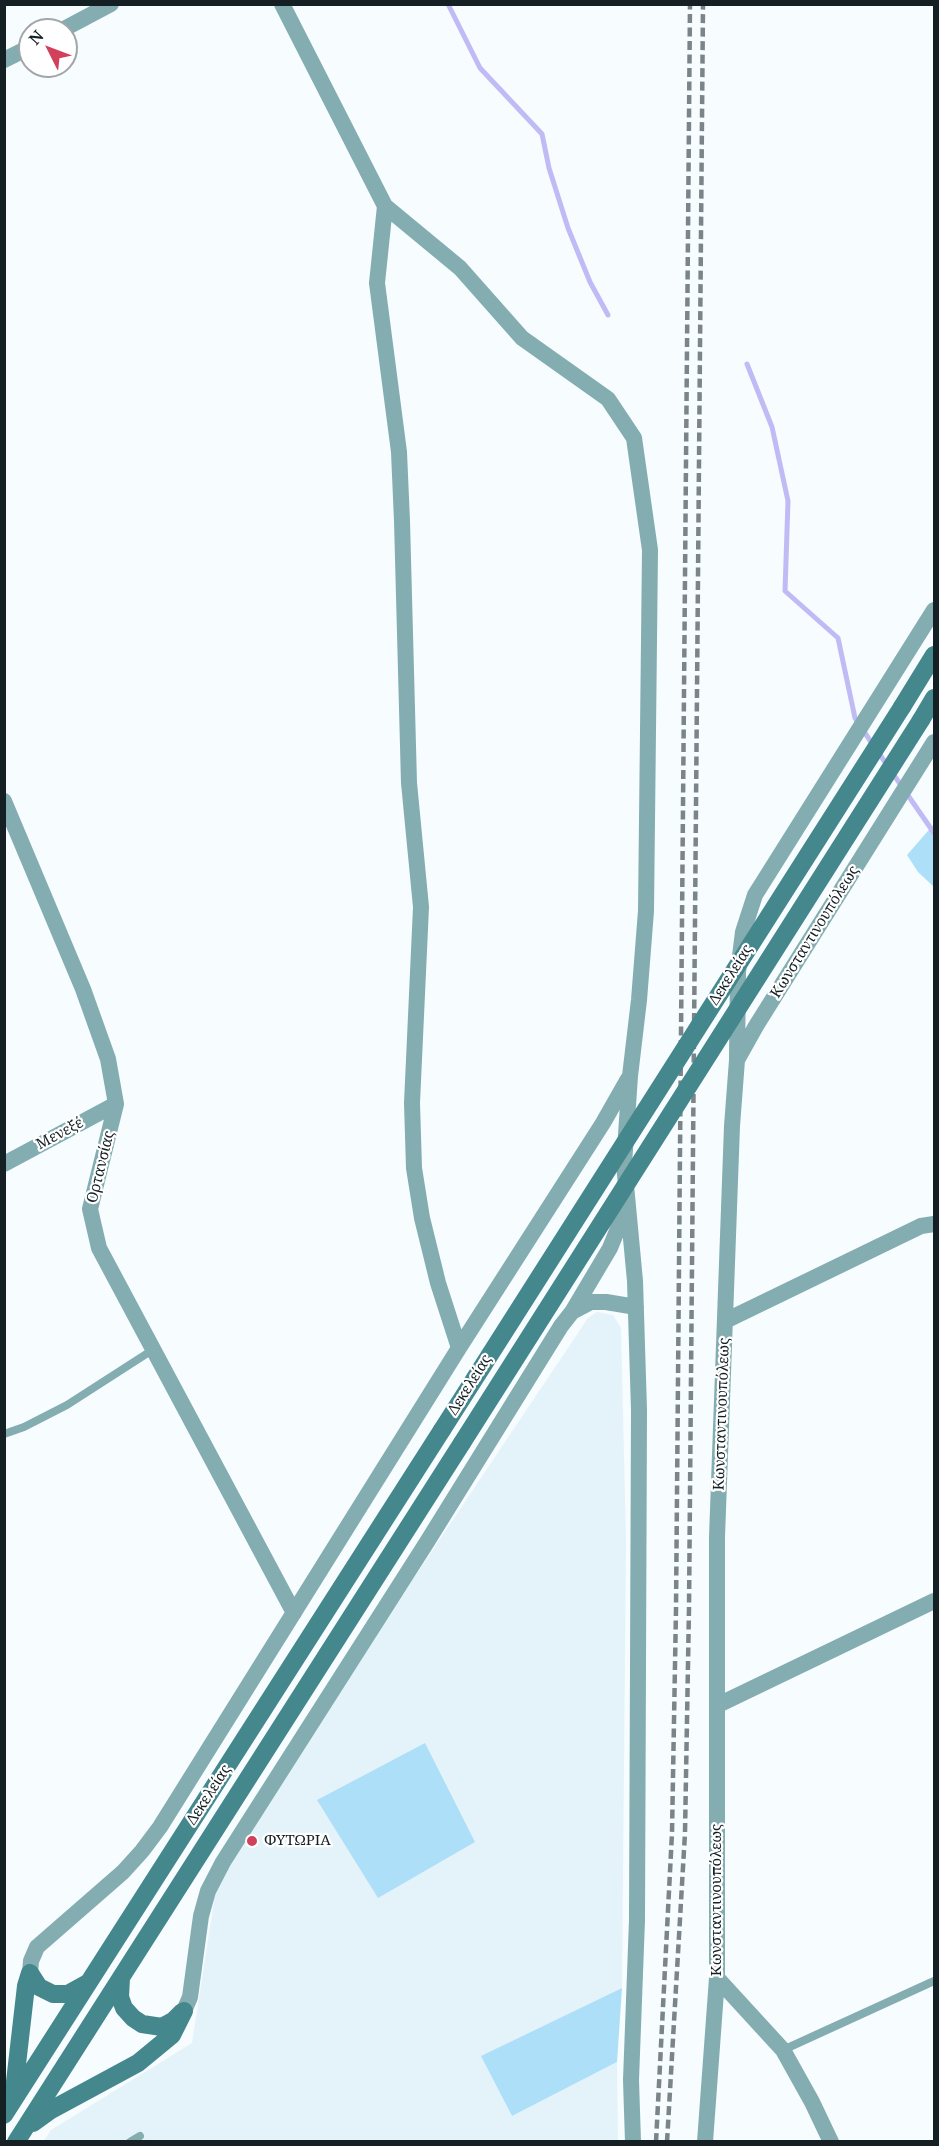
<!DOCTYPE html>
<html>
<head>
<meta charset="utf-8">
<style>
  body { margin:0 }
  #map { position:relative; width:939px; height:2146px; overflow:hidden; background:#f6fcff; font-family:"Noto Serif",serif }
  canvas { display:block }
  .frame { position:absolute; inset:0; border:6px solid #152025; pointer-events:none }
  .north { position:absolute; left:18px; top:18px; width:60px; height:60px; box-sizing:border-box; background:#fff; border:2px solid #a1a6a8; border-radius:50%; rotate:312deg; font-size:16px; font-weight:700; line-height:24px; text-align:center; color:#152025 }
  .north::after { content:''; display:block; margin:auto; width:21px; height:27px; background:#d2415b; clip-path:polygon(50% 0,100% 100%,50% 72%,0 100%) }
</style>
</head>
<body>
<div id="map">
<canvas width="939" height="2146"></canvas>
<div class="frame"></div>
<div class="north">N</div>
</div>
<script>
const g = document.querySelector('canvas').getContext('2d');
g.lineJoin = 'round';
function paint(path, color) {
  g.fillStyle = color;
  g.fill(path, 'evenodd');
}
function toPath(rows) {
  const path = new Path2D();
  for (const r of rows) {
    path.moveTo(r[0], r[1]);
    for (let i = 2; i < r.length; i += 2) path.lineTo(r[i], r[i + 1]);
  }
  return path;
}
function trace(path, color, width, dash) {
  g.strokeStyle = color;
  g.lineWidth = width;
  g.lineCap = dash ? 'butt' : 'round';
  g.setLineDash(dash || []);
  g.stroke(path);
}
function label(font, color, halo, rows, align = 'center') {
  g.font = font + ' "Noto Serif",serif';
  g.lineWidth = 4.5;
  g.setLineDash([]);
  g.textBaseline = 'middle';
  g.strokeStyle = halo;
  g.fillStyle = color;
  for (const [text, x, y, turn = 0] of rows) {
    g.save();
    g.translate(x, y);
    g.rotate((+turn || 0) * Math.PI / 180);
    g.textAlign = isNaN(turn) ? turn : align;
    if (halo) g.strokeText(text, 0, 0);
    g.fillText(text, 0, 0);
    g.restore();
  }
}
paint(toPath([
  [597,1312,613,1315,621,1328,626,1542,622,1988,482,2056,512,2116,617,2062,618,2141,43,2142,51,2130,192,2043,219,1869,588,1318]
]), '#e4f3fa');
paint(toPath([
  [934,824,934,887,918,872,907,855],
  [425,1743,475,1842,378,1898,317,1800],
  [622,1988,617,2062,512,2116,481,2056]
]), '#addff9');
trace(toPath([
  [448,4,480,68,542,134,549,168,568,228,590,282,608,315],
  [747,364,772,427,788,501,785,591,838,638,855,718,873,745],
  [878,752,934,833]
]), '#c0bbf5', 5);
trace(toPath([
  [4,1434,24,1427,67,1405,154,1349],
  [783,2050,934,1981],
  [130,2142,140,2136]
]), '#83adb0', 8);
trace(toPath([
  [282,4,385,206,460,268,522,338,608,399,634,438,650,550,646,911,639,1000,630,1076,624,1164,635,1281,639,1410,637,1920,631,2080,633,2142],
  [62,30,111,4],
  [4,60,30,47],
  [385,206,377,283,399,452,402,521,409,783,421,907,412,1103,414,1168,422,1218,438,1283,459,1348],
  [4,801,83,989,108,1059,116,1104,90,1209,99,1248,294,1613],
  [737,1059,738,972,743,932,755,895,934,610],
  [4,1164,116,1104],
  [572,1312,610,1248,627,1206],
  [725,1321,921,1226,934,1224],
  [718,1705,934,1601],
  [30,1973,31,1961,37,1947,123,1872,142,1851,160,1827,459,1348,603,1123,628,1079],
  [717,1978,783,2050,812,2102,831,2142],
  [184,2011,190,1997,201,1916,208,1891,223,1862,427,1542,561,1326,572,1312,591,1302,606,1302,636,1307],
  [705,2142,717,1978,717,1537,732,1126,737,1060,756,1026,934,742]
]), '#83adb0', 16);
trace(toPath([
  [902,707,934,655],
  [921,720,934,698],
  [30,1973,39,1987,53,1994,68,1994,88,1983],
  [121,1978,120,1997,124,2008,133,2018,142,2024,162,2027,173,2021,182,2012],
  [13,2099,26,1986,30,1973],
  [4,2115,442,1430],
  [33,2123,51,2110,138,2063,172,2035,184,2011],
  [16,2142,462,1443]
]), '#44878c', 18);
trace(toPath([
  [656,2142,672,1833,676,1609,690,4],
  [667,2142,685,1833,689,1608,703,4]
]), '#7b8488', 4.5, [9, 4.5]);
trace(toPath([
  [442,1430,902,707],
  [462,1443,921,720]
]), '#44878c', 18);
for (const [x, y, r, color] of [
  [252,1841,6,"#d2415b"]
]) {
  const dot = new Path2D();
  dot.arc(x, y, r, 0, 2 * Math.PI);
  g.fillStyle = color;
  g.fill(dot);
  trace(dot, '#fff', 2);
}
label('15px', '#152025', '#fff', [
  ["Κωνσταντινουπόλεως",815,932,-58],
  ["Δεκελείας",731,975,-58],
  ["Μενεξέ",60,1134,-28],
  ["Ορτανσίας",101,1167,-76],
  ["Δεκελείας",470,1385,-58],
  ["Κωνσταντινουπόλεως",722,1414,-88],
  ["Δεκελείας",209,1795,-57],
  ["Κωνσταντινουπόλεως",717,1900,-90]
]);
label('15px', '#152025', '#fff', [
  ["ΦΥΤΩΡΙΑ",264,1841]
], 'left');
</script>
</body>
</html>
